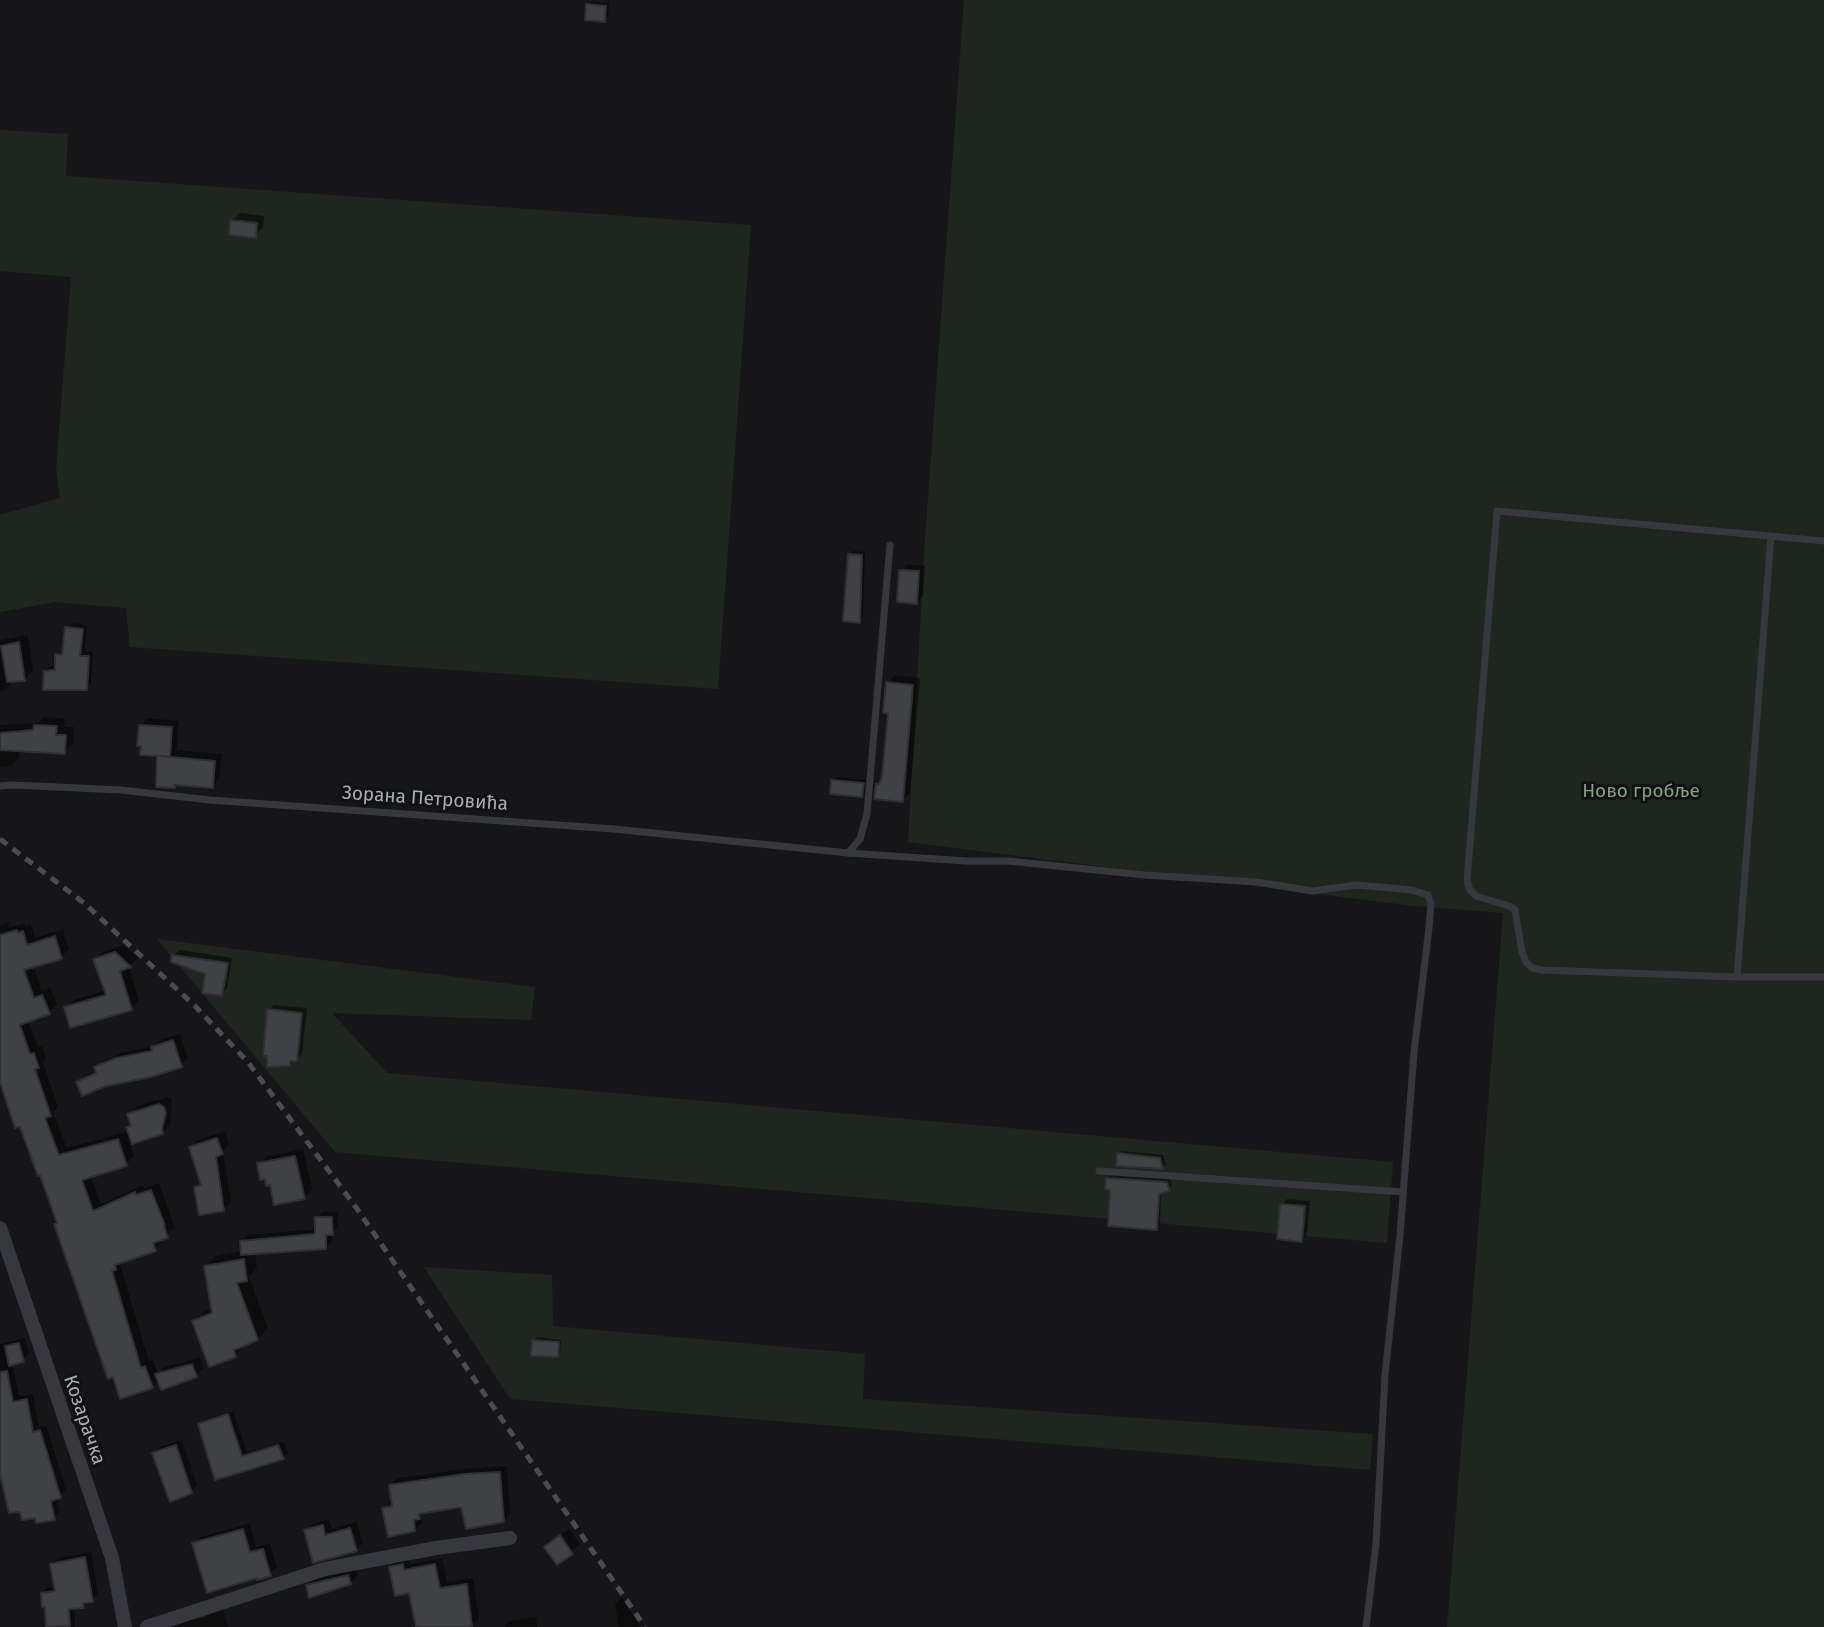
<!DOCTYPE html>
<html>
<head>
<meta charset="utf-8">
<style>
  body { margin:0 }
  canvas { display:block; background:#161618 }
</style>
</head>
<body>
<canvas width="1824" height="1627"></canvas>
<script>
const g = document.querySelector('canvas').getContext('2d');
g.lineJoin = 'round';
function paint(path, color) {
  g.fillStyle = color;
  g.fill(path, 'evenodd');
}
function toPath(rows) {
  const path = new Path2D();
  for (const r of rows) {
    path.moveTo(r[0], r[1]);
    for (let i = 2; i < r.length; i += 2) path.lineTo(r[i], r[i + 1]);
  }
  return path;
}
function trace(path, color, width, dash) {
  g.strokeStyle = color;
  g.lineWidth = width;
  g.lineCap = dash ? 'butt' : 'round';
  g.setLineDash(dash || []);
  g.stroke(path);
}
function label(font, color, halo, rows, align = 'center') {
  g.font = font + ' "Fira Sans",sans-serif';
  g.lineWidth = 6;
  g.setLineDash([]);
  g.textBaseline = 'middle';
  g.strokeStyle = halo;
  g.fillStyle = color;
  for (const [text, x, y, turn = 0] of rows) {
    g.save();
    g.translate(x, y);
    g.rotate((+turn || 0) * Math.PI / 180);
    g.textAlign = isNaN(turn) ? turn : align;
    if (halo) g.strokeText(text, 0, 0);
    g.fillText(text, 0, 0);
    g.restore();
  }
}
paint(toPath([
  [964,0,1824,0,1824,1627,1447,1627,1503,913,1414,906,908,842,925,539],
  [0,130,68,134,66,176,751,225,718,689,130,647,126,608,55,602,0,612,0,515,60,498,56,469,71,277,0,271],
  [157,939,535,987,531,1020,332,1013,387,1073,1393,1162,1387,1243,335,1152],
  [424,1267,552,1275,553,1326,865,1354,863,1399,1373,1434,1370,1470,510,1399]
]), '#1e261f');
paint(toPath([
  [592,2,609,3,608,17,604,20,588,5],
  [240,213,264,216,263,228,255,236,232,221],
  [853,551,865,552,863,617,859,621,850,555],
  [907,564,925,566,923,596,917,602,901,571],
  [72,623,87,625,85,651,93,652,91,683,86,689,45,671,51,666,57,666,57,655,64,650,67,628],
  [28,635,33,671,24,680,14,680,5,690,0,691,0,640],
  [895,675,920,678,910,793,903,800,877,785,883,779,890,713,888,683],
  [44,717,65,718,64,727,74,727,73,743,64,752,19,749,20,757,11,766,0,767,0,725,38,723],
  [148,718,179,721,177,748,174,750,222,754,219,779,212,786,177,783,174,786,159,754,140,726],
  [837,777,866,780,865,792,862,796,833,780],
  [8,923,9,928,25,923,26,926,31,924,35,938,63,929,69,949,61,957,33,965,42,991,50,988,57,1004,49,1012,28,1020,38,1047,42,1046,46,1058,43,1062,58,1107,53,1112,67,1148,129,1131,128,1128,132,1124,129,1114,137,1106,168,1097,172,1099,170,1125,162,1133,130,1143,134,1156,126,1164,91,1176,101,1204,143,1185,144,1188,159,1183,175,1228,162,1238,163,1241,155,1249,123,1260,120,1264,149,1361,153,1359,158,1374,165,1367,200,1357,204,1368,196,1375,159,1380,152,1387,59,1222,0,1078,0,926],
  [123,945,138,958,129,966,139,1001,131,1008,66,1007,74,1000,106,990,95,959,103,952],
  [180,950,232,958,227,988,222,994,207,973,174,955],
  [274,1005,307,1008,302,1054,290,1064,269,1010],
  [180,1034,188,1058,181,1065,79,1082,85,1075,97,1070,96,1068,103,1061,124,1052,154,1046,160,1040],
  [225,1131,229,1145,223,1152,231,1202,223,1210,196,1187,202,1182,191,1147,198,1140],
  [303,1149,312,1189,305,1197,271,1183,259,1164,267,1156],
  [1122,1151,1163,1155,1166,1164,1162,1167,1119,1154],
  [1111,1175,1170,1179,1172,1186,1161,1191,1160,1225,1156,1228,1112,1188,1108,1178],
  [1287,1199,1310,1201,1307,1235,1301,1241,1282,1205],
  [323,1212,338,1212,338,1227,332,1233,332,1241,326,1247,255,1252,257,1268,249,1277,268,1328,257,1339,246,1344,235,1355,194,1322,205,1311,213,1308,206,1267,216,1256,243,1251,242,1241,248,1235,317,1229,316,1218],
  [537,1337,561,1340,560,1352,557,1356,534,1341],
  [25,1338,29,1354,23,1360,12,1363,19,1396,33,1394,39,1427,46,1425,66,1490,57,1497,60,1512,54,1518,0,1466,0,1344],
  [233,1411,247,1452,284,1442,288,1453,283,1458,216,1478,200,1424,204,1420],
  [182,1440,197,1485,191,1491,154,1453,160,1447],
  [507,1466,510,1514,503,1521,462,1505,426,1511,421,1516,422,1523,415,1530,384,1508,391,1501,391,1485,398,1478,472,1468],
  [329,1519,332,1529,357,1522,363,1543,356,1550,306,1531,312,1524],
  [250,1523,256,1547,270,1543,277,1567,270,1574,194,1544,201,1537],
  [569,1529,580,1544,557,1563,548,1545],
  [91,1552,98,1594,83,1606,75,1607,75,1627,54,1627,42,1593,48,1587,56,1587,52,1564,58,1558],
  [410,1558,411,1564,442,1558,447,1582,473,1578,479,1619,468,1627,413,1627,417,1623,410,1591,391,1567,398,1560],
  [355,1568,358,1575,350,1583,308,1586,315,1578],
  [622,1597,640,1627,619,1627,615,1604],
  [223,1609,228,1627,174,1627,191,1620,205,1618,210,1614],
  [536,1617,537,1627,504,1627,510,1621]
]), '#0007');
const building = toPath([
  [586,4,606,6,605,22,585,20,586,4],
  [230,220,257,223,256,238,229,235,230,220],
  [848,554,862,555,860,623,843,621,848,554],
  [899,570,919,571,917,604,897,602,899,570],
  [65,627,83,629,80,656,89,656,87,690,43,690,44,671,55,670,55,654,62,655,65,627],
  [19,642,25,681,7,682,1,646,19,642],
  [886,682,913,685,903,802,874,799,876,784,879,784,882,777,888,714,883,712,886,682],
  [34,725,57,726,56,735,66,735,65,754,0,750,0,733,33,730,34,725],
  [139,725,172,727,170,757,160,756,215,761,213,788,175,785,175,788,156,787,157,756,140,755,141,746,137,746,139,725],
  [831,780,864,783,862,797,830,794,831,780],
  [17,930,18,933,23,931,27,945,55,936,62,959,24,970,34,998,42,995,50,1014,20,1025,30,1054,34,1053,39,1068,35,1069,51,1116,45,1118,59,1155,118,1139,127,1166,82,1180,93,1211,135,1192,136,1195,151,1190,165,1225,164,1226,168,1238,153,1243,156,1251,115,1265,116,1270,112,1271,141,1368,145,1366,153,1388,120,1399,113,1377,108,1379,54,1224,57,1223,40,1175,38,1176,20,1127,15,1128,0,1082,0,935,17,930],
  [115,952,131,967,120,971,132,1010,70,1028,64,1007,106,995,93,959,115,952],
  [172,955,228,963,222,996,202,993,205,974,171,962,172,955],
  [267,1009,302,1013,297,1061,290,1061,290,1066,267,1067,267,1056,263,1056,267,1009],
  [173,1040,182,1067,151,1077,106,1086,82,1096,76,1082,96,1073,94,1067,116,1058,152,1051,151,1047,173,1040],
  [159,1104,164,1107,166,1113,162,1129,163,1134,132,1144,126,1127,131,1126,127,1114,159,1104],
  [217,1138,223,1154,216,1157,224,1211,199,1215,194,1187,201,1185,189,1147,217,1138],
  [1117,1153,1160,1158,1163,1169,1116,1166,1117,1153],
  [295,1156,305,1199,274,1205,270,1185,266,1186,265,1179,260,1180,257,1163,295,1156],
  [1106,1178,1167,1182,1170,1191,1159,1194,1157,1230,1108,1226,1110,1190,1105,1189,1106,1178],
  [1280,1204,1305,1206,1302,1242,1277,1239,1280,1204],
  [315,1217,332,1217,333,1235,326,1235,326,1249,241,1255,240,1241,315,1234,315,1217],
  [244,1259,247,1281,237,1283,258,1340,234,1350,236,1357,209,1367,192,1321,212,1313,204,1266,244,1259],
  [532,1340,559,1342,558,1357,531,1356,532,1340],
  [19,1343,24,1362,9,1366,5,1346,19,1343],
  [192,1364,197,1377,161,1390,155,1374,192,1364],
  [7,1371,13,1402,27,1399,33,1432,40,1430,61,1498,51,1501,55,1520,36,1523,35,1518,22,1520,20,1512,9,1513,0,1474,0,1372,7,1371],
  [228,1414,242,1456,278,1445,284,1459,215,1480,198,1424,228,1414],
  [176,1445,192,1493,170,1502,152,1453,176,1445],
  [500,1472,504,1522,466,1529,461,1507,419,1514,420,1519,414,1520,415,1531,388,1537,382,1508,392,1506,389,1485,464,1474,500,1472],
  [323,1525,325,1535,350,1528,357,1551,313,1563,304,1530,323,1525],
  [243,1529,250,1552,263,1549,271,1576,257,1580,257,1578,207,1593,192,1543,243,1529],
  [560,1535,573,1554,557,1565,544,1547,560,1535],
  [85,1557,93,1602,83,1603,84,1608,69,1609,70,1626,46,1627,45,1607,42,1607,41,1593,55,1591,50,1564,85,1557],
  [403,1564,404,1570,435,1564,440,1588,467,1584,472,1627,416,1627,409,1593,395,1596,389,1567,403,1564],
  [348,1575,351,1584,309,1598,306,1585,348,1575]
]);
paint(building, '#404145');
trace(building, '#303034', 2);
trace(toPath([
  [1824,541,1497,511,1467,881,1470,890,1476,896,1509,906,1515,910,1522,952,1526,962,1532,968,1542,970,1737,977,1824,977],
  [0,786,13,785,121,790,210,800,614,829,848,853,966,861,1008,861,1145,875,1257,882,1312,891,1357,885,1412,890,1428,895,1431,904,1429,928,1414,1052,1400,1235,1385,1375,1376,1544,1366,1627],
  [848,853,860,839,867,814,890,545],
  [1737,977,1771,536],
  [1099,1171,1403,1192]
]), '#37383d', 7);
trace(toPath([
  [0,1228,112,1558,125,1627],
  [147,1627,325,1569,436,1548,510,1538]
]), '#37383d', 14);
trace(toPath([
  [0,839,84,903,195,1006,247,1061,355,1206,645,1627]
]), '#4a4c52', 5, [9, 7]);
label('19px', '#7fa381', '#111113', [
  ["Ново гробље",1641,792]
]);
label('19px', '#a8adb8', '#111113', [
  ["Зорана Петровића",425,799,4],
  ["Козарачка",84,1420,71]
]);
</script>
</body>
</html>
